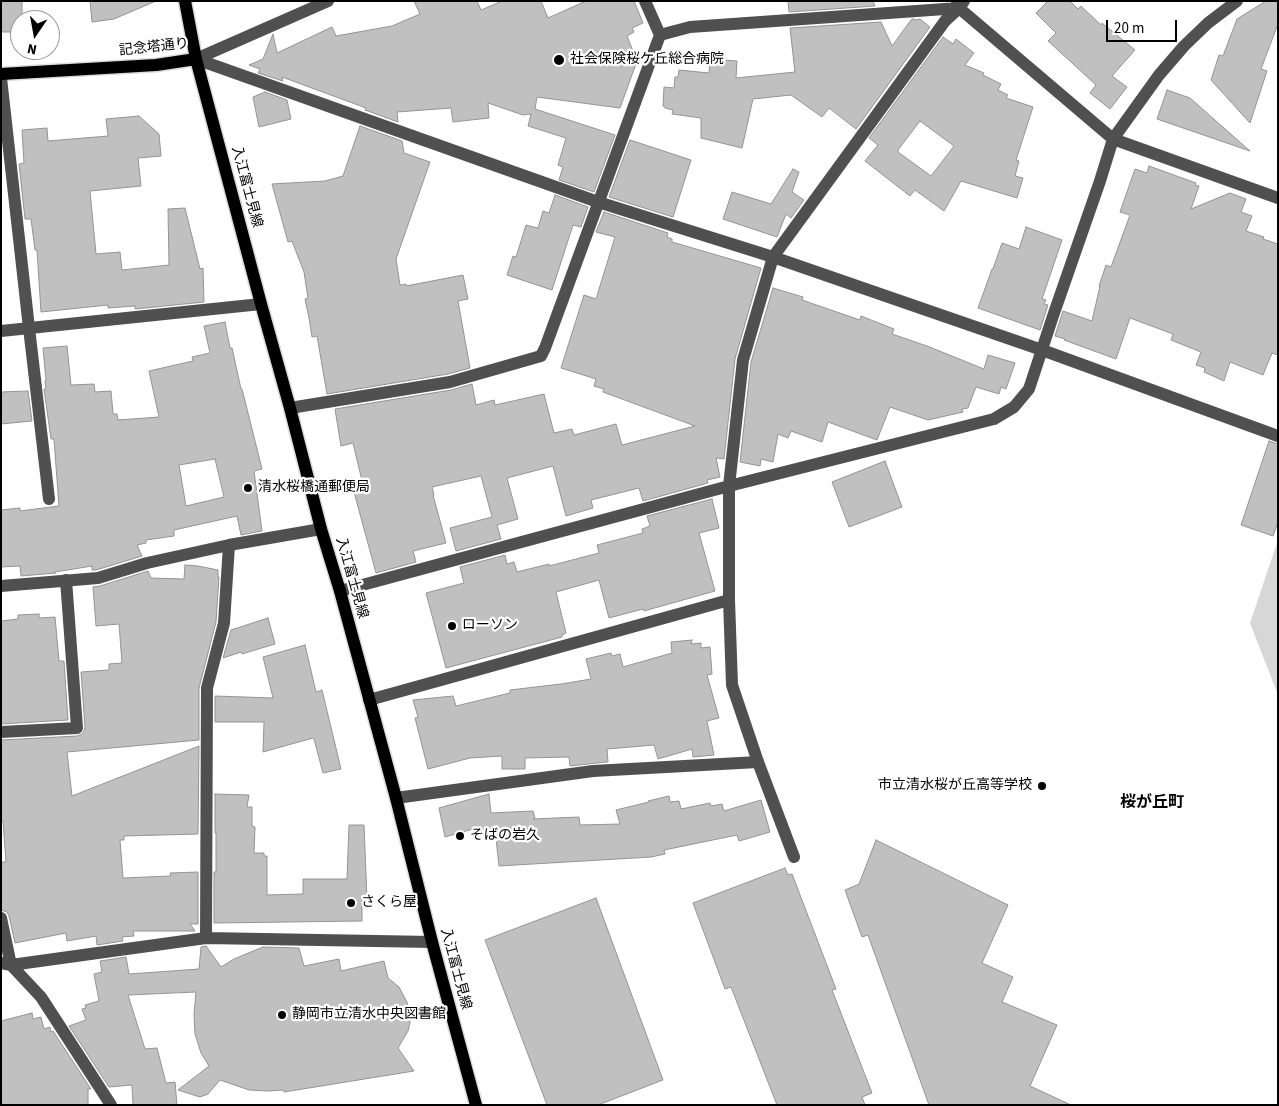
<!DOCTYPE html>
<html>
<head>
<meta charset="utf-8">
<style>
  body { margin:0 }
  #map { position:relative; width:1279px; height:1106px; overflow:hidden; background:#fff; font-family:"Source Sans 3",sans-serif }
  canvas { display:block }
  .frame { position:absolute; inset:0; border:2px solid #000; pointer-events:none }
  .north { position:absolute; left:10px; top:10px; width:50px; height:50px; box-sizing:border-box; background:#fff; border:1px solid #999; border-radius:50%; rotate:192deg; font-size:14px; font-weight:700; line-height:20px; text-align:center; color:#000 }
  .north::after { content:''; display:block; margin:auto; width:18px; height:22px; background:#000; clip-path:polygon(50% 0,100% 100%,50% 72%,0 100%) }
  .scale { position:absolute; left:1106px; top:20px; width:71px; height:22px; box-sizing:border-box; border:2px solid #000; border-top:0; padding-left:6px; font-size:15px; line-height:18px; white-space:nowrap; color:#000; -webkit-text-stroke:4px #fff; paint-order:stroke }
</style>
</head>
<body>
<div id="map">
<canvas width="1279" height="1106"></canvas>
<div class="frame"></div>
<div class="north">N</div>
<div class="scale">20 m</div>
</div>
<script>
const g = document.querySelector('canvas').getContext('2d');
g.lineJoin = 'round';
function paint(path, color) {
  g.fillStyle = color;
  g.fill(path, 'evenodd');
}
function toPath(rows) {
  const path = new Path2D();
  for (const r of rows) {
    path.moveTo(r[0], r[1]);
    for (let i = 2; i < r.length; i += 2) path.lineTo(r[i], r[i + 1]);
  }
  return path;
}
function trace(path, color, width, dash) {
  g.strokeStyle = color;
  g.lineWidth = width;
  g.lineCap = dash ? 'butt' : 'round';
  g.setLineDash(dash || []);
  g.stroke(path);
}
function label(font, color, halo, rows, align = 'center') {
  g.font = font + ' "Source Sans 3","Noto Sans JP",sans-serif';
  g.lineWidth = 4.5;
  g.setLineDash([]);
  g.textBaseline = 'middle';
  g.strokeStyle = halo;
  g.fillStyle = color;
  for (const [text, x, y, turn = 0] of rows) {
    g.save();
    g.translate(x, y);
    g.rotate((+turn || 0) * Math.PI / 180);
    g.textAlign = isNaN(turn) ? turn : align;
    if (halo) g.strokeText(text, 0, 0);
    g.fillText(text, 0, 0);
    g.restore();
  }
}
paint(toPath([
  [1278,540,1278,695,1250,623]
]), '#d7d7d7');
const building = toPath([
  [1,1,22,1,22,20,20,20,20,32,1,32,1,1],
  [90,1,156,1,114,19,92,22,90,1],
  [414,1,477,1,481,10,502,1,541,1,548,18,586,1,634,1,643,23,632,28,634,32,627,36,637,61,620,108,537,97,535,109,615,135,594,192,559,180,563,167,558,165,566,138,528,126,531,114,523,115,488,103,489,118,453,122,451,108,397,112,398,122,365,110,366,108,282,77,283,81,258,73,260,69,249,65,263,59,273,34,277,53,332,27,336,36,392,26,420,14,414,1],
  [788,1,873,1,875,6,789,12,788,1],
  [1048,1,1070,1,1078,9,1081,6,1101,25,1102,23,1135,50,1112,76,1127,87,1110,109,1090,93,1096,85,1048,41,1056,33,1036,13,1048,1],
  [1266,1,1278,1,1278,24,1261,69,1267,71,1250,123,1211,80,1219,55,1223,56,1237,19,1266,1],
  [913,19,915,20,920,19,930,27,856,129,829,108,822,117,791,95,753,99,742,148,701,138,701,118,672,114,673,110,665,108,665,107,663,106,664,87,674,88,675,77,678,77,679,70,709,73,710,59,737,61,736,78,795,72,790,28,881,22,892,46,911,20,913,19],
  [943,37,953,44,956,39,974,53,965,65,984,73,983,75,1001,84,998,90,1008,95,1006,98,1033,107,1016,160,1019,161,1015,176,1023,178,1017,198,961,181,944,211,915,190,910,196,865,161,878,145,869,138,943,37],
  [920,121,954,146,931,176,898,152,898,150,920,121],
  [1167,90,1190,98,1250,151,1157,119,1167,90],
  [265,92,287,100,291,119,259,127,253,97,265,92],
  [139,116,159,134,161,156,138,158,141,186,90,191,96,254,120,252,122,270,169,265,168,209,185,208,200,269,203,268,204,302,135,309,135,306,108,308,108,305,41,312,37,250,35,250,31,219,25,219,19,164,24,163,22,130,47,128,48,141,108,136,106,119,139,116],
  [360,126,402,141,404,153,430,162,396,259,400,285,406,284,406,286,463,275,468,299,458,301,470,368,448,374,327,394,317,336,312,337,309,318,305,299,308,298,304,272,292,241,288,242,272,184,325,181,343,176,360,126],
  [630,140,691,160,673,217,609,197,630,140],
  [1149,166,1196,183,1195,185,1199,186,1191,209,1230,193,1246,199,1241,212,1252,216,1246,231,1264,237,1263,239,1278,244,1278,355,1272,353,1263,375,1230,362,1224,381,1204,372,1205,368,1196,365,1201,352,1171,340,1173,334,1130,318,1116,359,1064,340,1065,339,1055,336,1063,311,1092,321,1100,286,1099,286,1106,265,1111,267,1130,215,1120,212,1135,169,1147,173,1149,166],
  [793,169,799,172,792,192,804,200,791,218,786,214,777,237,723,219,732,192,771,204,793,169],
  [555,195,588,207,581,227,573,225,552,290,507,275,513,256,516,257,526,225,538,228,543,211,549,213,555,195],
  [604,212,668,233,667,237,672,239,672,242,761,268,735,359,724,459,716,458,720,477,707,480,708,483,643,501,639,488,591,500,593,508,566,516,553,466,507,478,518,519,497,525,501,539,456,551,450,528,492,517,481,476,432,487,434,495,433,495,446,543,413,551,416,562,376,573,354,492,364,489,353,443,341,446,335,409,451,390,472,384,476,405,494,400,495,405,544,394,554,433,572,429,574,435,616,424,622,445,695,426,603,392,604,389,594,386,596,379,561,368,584,295,596,299,615,237,596,232,604,212],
  [1026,227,1062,240,1042,299,1046,300,1044,304,1048,305,1040,330,978,308,992,269,993,269,1002,243,1019,249,1026,227],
  [773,288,803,297,802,300,860,320,861,316,894,329,892,334,927,346,984,369,988,355,1015,363,1006,389,1001,387,999,394,976,387,968,408,962,409,963,412,928,420,890,407,877,440,828,422,822,442,791,431,788,438,778,434,773,462,761,459,760,466,740,462,751,362,773,288],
  [225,322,230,348,232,348,241,389,242,389,262,469,254,471,262,531,241,535,237,516,174,530,174,536,146,540,146,543,137,545,142,556,96,570,92,570,92,566,55,572,56,573,21,576,20,566,1,567,1,510,20,508,20,511,59,506,54,439,51,439,44,389,46,389,45,381,46,380,43,348,67,346,71,385,94,384,95,392,111,391,113,414,117,414,118,420,159,417,149,371,193,361,192,357,210,353,204,326,225,322],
  [215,459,224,497,186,506,179,465,215,459],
  [28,391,32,421,1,424,1,392,28,391],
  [1269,441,1278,444,1278,522,1273,536,1241,525,1269,441],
  [885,461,902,507,849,527,832,482,885,461],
  [712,499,719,528,699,533,715,591,644,611,643,609,609,618,599,580,556,592,566,633,562,635,562,637,446,668,426,593,464,583,460,567,505,555,507,564,514,562,517,572,549,564,549,566,599,553,597,545,643,533,642,529,650,526,647,516,712,499],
  [185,565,198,566,218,570,218,577,219,577,216,622,199,688,199,740,67,752,72,796,199,746,198,834,124,836,124,840,120,840,123,878,171,876,170,873,198,872,198,924,190,924,195,931,133,931,134,936,122,937,123,941,97,945,96,936,67,941,66,933,15,943,9,916,7,912,1,910,1,862,6,862,3,821,1,821,1,740,77,736,82,734,84,731,85,727,81,672,109,670,109,664,122,663,119,624,96,626,93,587,100,586,148,571,151,578,184,579,185,565],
  [39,614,39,618,55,617,59,661,64,661,68,720,1,724,1,621,18,619,18,615,39,614],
  [268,618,275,644,242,654,241,652,223,658,231,630,268,618],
  [692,640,691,644,701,643,701,648,710,647,712,674,707,675,719,718,707,721,714,755,693,757,692,749,658,759,654,745,607,749,608,762,606,762,570,766,569,757,525,758,525,769,502,769,502,756,470,758,428,769,415,718,418,717,413,700,453,696,456,706,510,693,510,690,561,684,591,679,586,659,611,653,612,656,620,654,623,667,672,653,671,642,692,640],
  [305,645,316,692,322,690,341,769,323,773,314,739,313,738,263,752,264,722,215,722,215,696,273,698,263,657,305,645],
  [215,794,249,795,247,807,252,807,252,826,255,827,254,853,264,853,264,856,267,856,267,895,303,894,303,879,347,879,349,825,364,825,367,899,362,899,362,921,214,923,214,872,216,872,216,833,215,833,215,794],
  [489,794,491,813,533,811,535,818,533,819,579,817,580,825,620,824,616,810,649,802,648,801,669,796,670,802,679,801,681,809,710,803,711,806,722,804,724,811,761,800,770,832,739,841,737,835,664,850,665,854,651,857,499,866,495,829,482,833,482,831,473,834,473,829,445,837,439,808,489,794],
  [876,840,1008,905,982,963,1013,977,1002,1002,1057,1025,1030,1086,1071,1105,929,1105,868,935,862,937,845,890,859,884,876,840],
  [785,868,788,875,792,874,836,989,832,990,872,1093,862,1097,865,1105,777,1105,731,987,725,989,693,903,785,868],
  [596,898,663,1080,598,1105,547,1105,485,940,596,898],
  [206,946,221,967,234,959,263,947,299,948,304,966,339,959,341,971,384,961,388,978,399,987,407,1002,410,1016,410,1023,408,1031,398,1048,414,1071,284,1092,283,1090,268,1091,249,1090,220,1080,208,1094,200,1097,178,1090,209,1066,201,1053,195,1034,194,1014,196,992,128,995,145,1049,157,1048,166,1083,175,1082,177,1105,133,1105,132,1085,109,1087,69,1026,86,1020,82,1009,86,1008,85,1005,99,1001,94,974,102,972,100,961,126,957,129,974,199,969,201,947,206,946],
  [32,1013,33,1019,41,1017,44,1029,50,1027,51,1032,53,1031,91,1089,88,1089,88,1105,1,1105,1,1021,32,1013]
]);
paint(building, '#c0c0c0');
trace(building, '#949494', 1);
const major = toPath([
  [185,1,196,59,261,304,290,408,321,529,340,591,396,798,432,942,476,1105],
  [1,74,156,65,196,59]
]);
trace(major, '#dbdbdb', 15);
trace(toPath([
  [957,1,959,8,1113,139,1278,198],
  [660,35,690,27,959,8],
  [196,59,598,202,773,257,1042,350,1278,436],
  [196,59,328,1],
  [1,78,29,328,49,499],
  [1,331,261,304],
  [290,408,450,382,541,356,545,348,660,35,645,1],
  [1,586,98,578,147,563,229,545,321,529],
  [340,591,729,486,994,419,1014,407,1029,389,1053,316,1100,181,1113,139,1159,75,1184,46,1208,23,1237,1],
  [369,700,729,600],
  [1,732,77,728,66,580],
  [396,798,593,771,758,762],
  [794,857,758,762,732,685,729,600,729,486,743,360,773,257,945,21,959,8,964,1],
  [1,918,11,965,206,938,432,942],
  [206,938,207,688,224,623,229,545],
  [1,963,11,965,41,997,111,1105]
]), '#505050', 12);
trace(major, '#000', 12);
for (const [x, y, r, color] of [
  [559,60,6,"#000"],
  [248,488,5,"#000"],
  [452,626,5,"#000"],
  [1042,786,5,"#000"],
  [460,836,5,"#000"],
  [351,903,5,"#000"],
  [282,1015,5,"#000"]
]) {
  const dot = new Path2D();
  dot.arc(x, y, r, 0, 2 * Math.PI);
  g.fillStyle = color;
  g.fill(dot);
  trace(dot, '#fff', 2);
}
label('14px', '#000', '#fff', [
  ["記念塔通り",154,48,-6],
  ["入江富士見線",246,187,75],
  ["入江富士見線",351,578,74],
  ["入江富士見線",455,969,75]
]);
label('14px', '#000', '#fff', [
  ["社会保険桜ケ丘総合病院",570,60],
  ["清水桜橋通郵便局",258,488],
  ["ローソン",462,626],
  ["市立清水桜が丘高等学校",1032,786,"right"],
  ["そばの岩久",470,836],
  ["さくら屋",361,903],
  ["静岡市立清水中央図書館",292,1015]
], 'left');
label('bold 16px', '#000', '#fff', [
  ["桜が丘町",1152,803]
]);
</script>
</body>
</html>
